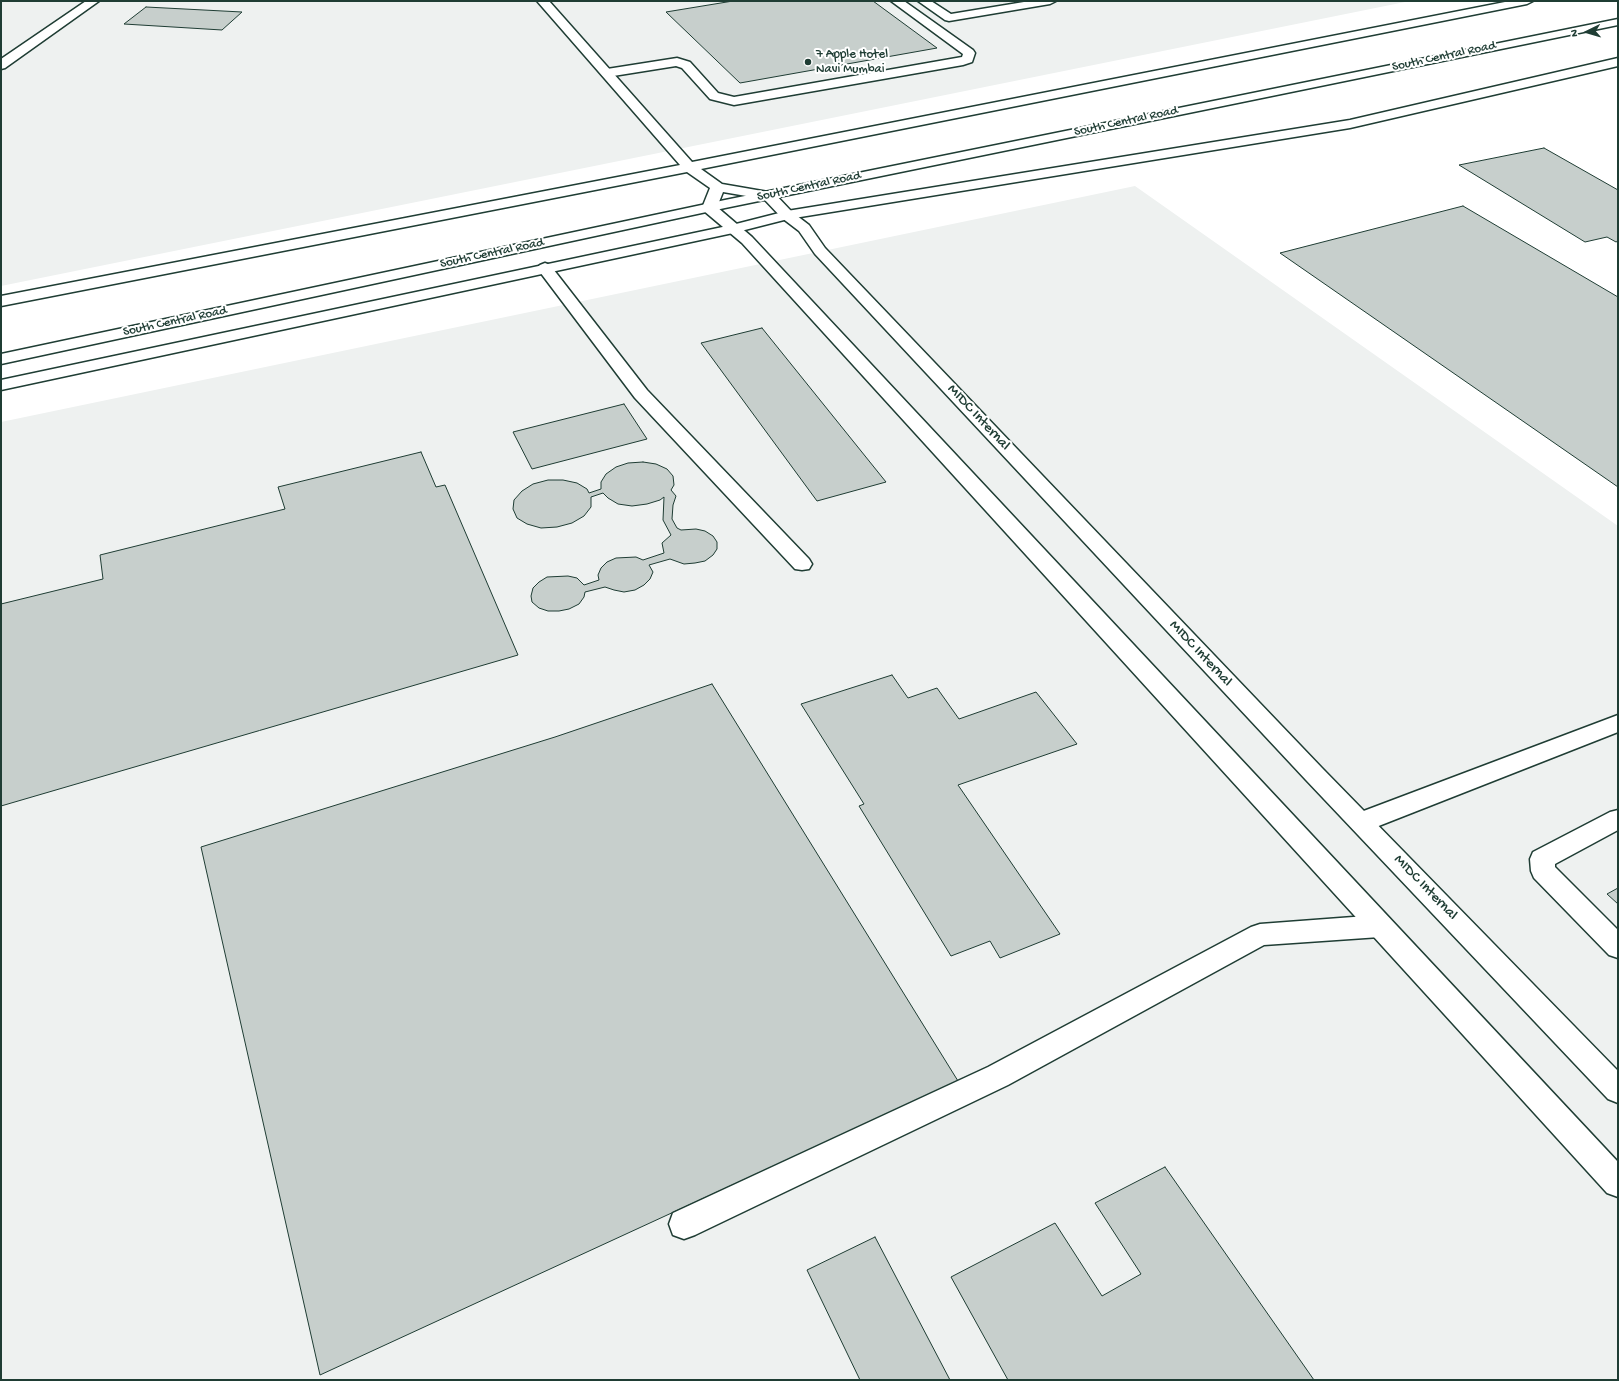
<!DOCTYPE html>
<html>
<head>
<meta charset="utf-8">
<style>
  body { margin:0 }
  #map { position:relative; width:1619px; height:1381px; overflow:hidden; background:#fff; font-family:"Gochi Hand",sans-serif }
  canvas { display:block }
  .frame { position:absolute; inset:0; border:2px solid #1f3d34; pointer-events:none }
  .north { position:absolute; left:1567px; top:12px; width:40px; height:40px; -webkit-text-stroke:3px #fff; paint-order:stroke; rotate:265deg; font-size:11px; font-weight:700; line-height:16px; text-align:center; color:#1f3d34 }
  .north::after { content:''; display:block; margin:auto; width:14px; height:18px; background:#1f3d34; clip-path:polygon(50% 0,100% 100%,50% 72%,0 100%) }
</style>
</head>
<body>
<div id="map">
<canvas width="1619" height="1381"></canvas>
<div class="frame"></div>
<div class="north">N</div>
</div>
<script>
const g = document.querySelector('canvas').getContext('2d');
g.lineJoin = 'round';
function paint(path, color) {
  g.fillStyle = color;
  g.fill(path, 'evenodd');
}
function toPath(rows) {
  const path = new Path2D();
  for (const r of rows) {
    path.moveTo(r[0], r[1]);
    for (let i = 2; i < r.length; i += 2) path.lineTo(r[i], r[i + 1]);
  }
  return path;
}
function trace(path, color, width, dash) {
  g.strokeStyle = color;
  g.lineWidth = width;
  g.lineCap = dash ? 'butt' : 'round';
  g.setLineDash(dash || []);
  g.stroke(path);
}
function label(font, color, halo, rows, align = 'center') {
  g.font = font + ' "Gochi Hand",sans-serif';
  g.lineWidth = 4;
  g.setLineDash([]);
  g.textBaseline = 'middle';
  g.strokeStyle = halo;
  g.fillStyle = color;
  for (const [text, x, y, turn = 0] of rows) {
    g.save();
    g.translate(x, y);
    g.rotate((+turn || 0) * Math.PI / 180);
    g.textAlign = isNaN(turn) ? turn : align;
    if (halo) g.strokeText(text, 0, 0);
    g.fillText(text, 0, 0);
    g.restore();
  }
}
paint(toPath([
  [1,1,1410,1,1,286],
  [1135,186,1618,526,1618,1380,1,1380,1,422]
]), '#eef1f0');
const building = toPath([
  [733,1,873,1,937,48,740,83,666,12,733,1],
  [146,7,242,12,222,30,124,24,146,7],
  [1544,148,1618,190,1618,241,1616,242,1607,237,1585,242,1459,165,1544,148],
  [1463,206,1618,297,1618,487,1280,253,1463,206],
  [762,328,886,482,817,501,701,343,762,328],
  [624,404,647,439,532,469,513,432,624,404],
  [421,452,436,487,445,485,518,655,1,806,1,604,103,579,100,555,285,509,278,487,421,452],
  [643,462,656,464,667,469,673,476,674,485,671,490,676,496,673,505,672,519,677,528,681,530,696,529,705,531,713,536,717,542,717,549,713,555,705,561,695,563,684,564,670,559,649,565,653,572,650,579,644,585,635,590,624,592,614,590,605,587,585,592,584,597,579,604,569,609,559,611,548,611,539,608,532,602,531,596,533,588,539,582,547,577,568,576,577,578,584,585,599,580,598,575,601,568,607,562,616,558,636,557,643,560,664,553,662,543,671,535,663,520,664,497,660,500,647,504,632,506,618,504,608,498,603,493,591,497,591,507,584,516,572,523,557,527,541,528,527,524,517,518,513,509,514,500,522,491,533,484,548,480,563,480,577,483,587,489,589,493,601,489,601,482,606,474,616,467,628,463,643,462],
  [892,675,908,698,937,688,959,719,1036,692,1077,744,958,785,1060,934,1000,958,990,941,951,956,859,806,864,804,801,704,892,675],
  [712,684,958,1081,320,1375,201,847,555,737,712,684],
  [1618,888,1618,904,1607,894,1618,888],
  [1165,1167,1314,1380,1008,1380,951,1277,1055,1223,1102,1296,1141,1274,1095,1203,1165,1167],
  [875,1237,950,1380,860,1380,807,1270,875,1237]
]);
paint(building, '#c7cfcc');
trace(building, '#1f3d34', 1);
const service = toPath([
  [891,1,904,1,973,50,975,53,972,62,963,65,734,105,710,99,682,68,676,66,607,77,603,76,601,73,603,70,607,69,677,58,690,62,718,93,734,97,962,57,963,54,891,1],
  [918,1,931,1,951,14,1030,1,1056,1,1050,4,949,21,945,20,918,1],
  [545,263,550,265,647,390,809,559,812,564,809,569,802,570,795,569,635,398,537,268,540,265,545,263],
  [1618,715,1618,732,1371,829,1362,831,1353,829,1350,822,1353,815,1618,715],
  [1618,810,1618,830,1555,864,1555,867,1618,930,1618,958,1609,955,1534,878,1531,871,1530,859,1533,852,1610,812,1618,810],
  [1380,915,1389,918,1393,926,1389,934,1380,937,1264,945,1008,1085,695,1235,684,1239,673,1235,669,1224,673,1213,988,1067,1251,927,1260,924,1380,915]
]);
const minor = toPath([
  [86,1,99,1,5,68,1,69,1,59,86,1],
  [537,1,549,1,692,162,1510,1,1533,1,1527,4,701,169,722,184,774,193,792,212,809,225,825,248,1322,768,1618,1071,1618,1103,1608,1099,1306,780,815,254,799,231,782,218,764,199,723,192,717,207,752,237,1618,1162,1618,1197,1607,1193,742,243,704,211,702,208,710,188,687,172,1,306,1,296,680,165,537,1]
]);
const secondary = toPath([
  [1618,19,1618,25,725,208,1,364,1,354,725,200,1618,19],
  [1618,58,1618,66,1350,128,788,219,733,233,1,390,1,380,732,225,787,211,1350,120,1618,58]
]);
trace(service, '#1f3d34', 3);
trace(minor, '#1f3d34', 3);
trace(secondary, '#1f3d34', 3);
paint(service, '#fff');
paint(minor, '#fff');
paint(secondary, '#fff');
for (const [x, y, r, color] of [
  [808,62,4,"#1f3d34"]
]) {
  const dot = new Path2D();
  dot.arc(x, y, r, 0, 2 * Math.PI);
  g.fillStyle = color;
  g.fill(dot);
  trace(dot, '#fff', 1.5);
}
label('13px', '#1f3d34', '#fff', [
  ["7 Apple Hotel",816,55],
  ["Navi Mumbai",816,70]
], 'left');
label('13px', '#1f3d34', '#fff', [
  ["South Central Road",1444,57,-12],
  ["South Central Road",1126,122,-12],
  ["South Central Road",809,187,-12],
  ["South Central Road",492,254,-12],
  ["South Central Road",175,322,-12]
]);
label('15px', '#1f3d34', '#fff', [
  ["MIDC Internal",978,418,47],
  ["MIDC Internal",1200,654,47],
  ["MIDC Internal",1425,888,46]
]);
</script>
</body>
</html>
